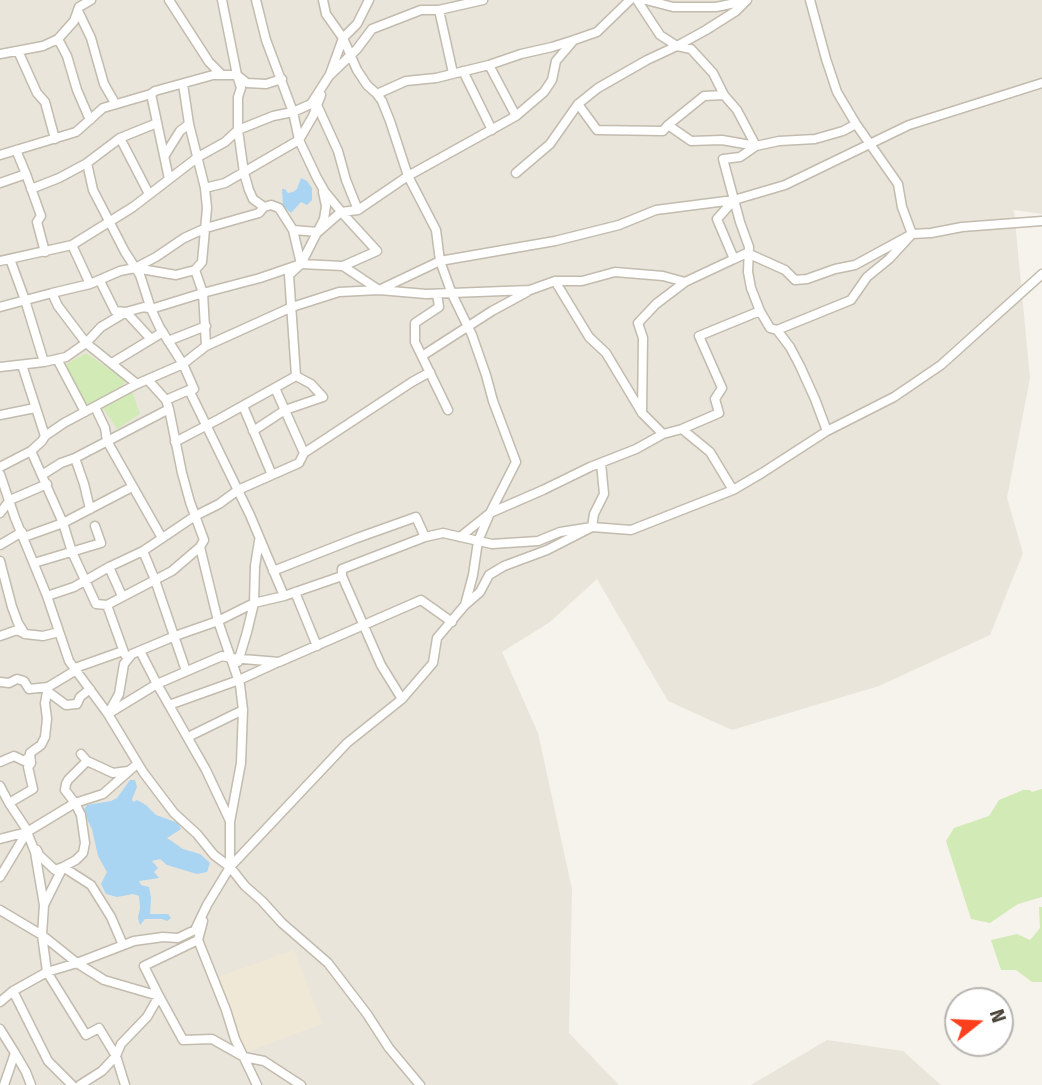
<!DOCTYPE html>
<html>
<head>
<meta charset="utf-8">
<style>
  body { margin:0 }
  #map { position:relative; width:1042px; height:1085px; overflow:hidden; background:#f6f3ec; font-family:"Fira Sans",sans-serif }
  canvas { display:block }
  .north { position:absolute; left:944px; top:987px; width:70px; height:70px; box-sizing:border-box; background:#fff; border:2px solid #b7b4b0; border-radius:50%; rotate:72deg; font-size:19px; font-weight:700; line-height:28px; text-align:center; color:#4b4439 }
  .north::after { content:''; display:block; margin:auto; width:24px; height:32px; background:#fc3f1d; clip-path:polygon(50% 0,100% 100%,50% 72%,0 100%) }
</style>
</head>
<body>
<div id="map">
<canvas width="1042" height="1085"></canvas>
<div class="north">N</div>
</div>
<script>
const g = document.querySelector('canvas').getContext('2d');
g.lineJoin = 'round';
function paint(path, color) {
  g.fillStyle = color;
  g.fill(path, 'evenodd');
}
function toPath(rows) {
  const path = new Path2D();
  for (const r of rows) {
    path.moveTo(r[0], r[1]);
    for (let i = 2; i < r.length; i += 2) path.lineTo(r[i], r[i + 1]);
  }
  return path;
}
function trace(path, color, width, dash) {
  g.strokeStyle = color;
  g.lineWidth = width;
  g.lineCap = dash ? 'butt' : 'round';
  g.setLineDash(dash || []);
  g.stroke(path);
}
paint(toPath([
  [0,0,1042,0,1042,214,1014,210,1030,378,1007,498,1023,553,990,635,879,686,732,730,668,701,597,579,550,622,502,652,538,733,572,889,569,1033,619,1085,0,1085],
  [827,1040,903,1051,941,1085,751,1085]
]), '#eae5da');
paint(toPath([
  [294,950,322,1024,246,1052,218,977]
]), '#efe8d6');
paint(toPath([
  [86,353,127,381,112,395,87,409,63,366],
  [132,391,140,414,117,429,103,408],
  [1042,789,1042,897,1018,904,990,923,971,919,946,841,954,828,989,816,999,800,1023,790,1030,790,1032,792],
  [1039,907,1042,907,1042,982,1032,982,1016,970,1001,970,991,940,1017,934,1030,940,1040,928]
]), '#d2eab5');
paint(toPath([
  [301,178,307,181,312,188,312,200,307,205,301,202,291,213,283,206,282,189,285,189,288,193,293,192,297,189],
  [130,780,135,780,137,787,132,799,133,802,137,800,146,805,156,815,178,823,181,829,167,838,183,849,200,854,210,863,207,872,197,874,167,865,160,859,152,861,158,868,154,872,159,878,139,881,141,885,149,887,151,898,150,914,168,914,171,918,167,921,162,919,145,919,140,925,138,918,140,908,139,896,133,894,117,897,106,894,101,884,107,872,98,856,92,829,83,811,87,805,111,801,117,798]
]), '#a9d4f2');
const minor = toPath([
  [169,0,209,62,222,75],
  [222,0,237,75,241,88,238,97,238,130,244,173,249,190,253,199,264,207,271,205,279,208,293,230,301,264,289,275,296,376],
  [256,0,266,40,293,112,299,140,317,178,325,192,344,215,377,251,343,266],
  [323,0,326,14,343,38,357,70,367,85,377,94,382,101,390,121,408,176,436,230,440,261,452,294,472,335,486,375,493,401,516,462,490,513,460,537],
  [637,0,660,35,677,46,691,49,713,73,724,95,737,110,756,146],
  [646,0,673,7,716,7,745,1],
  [439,10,453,73],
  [78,11,91,38,104,84,115,103],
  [58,39,67,56,77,90,90,120],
  [18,51,37,93,45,102,55,139],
  [0,54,43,46,58,39,74,21,79,7,91,0],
  [489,65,516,116],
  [463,71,492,130],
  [330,74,343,38,357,24,369,0],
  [151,94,169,179],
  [377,94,406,81,436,78,489,65,521,54,552,47,574,40,597,32,630,0],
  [578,104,597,130,663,131,668,125,691,141,722,140,756,146,779,141,815,139,843,131,856,124],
  [317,105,338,151,346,180,358,210],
  [189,124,205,188,207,208,202,262,195,270],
  [668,125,704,96,724,95],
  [120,138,149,194],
  [16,150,26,174,41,216,37,222,45,252],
  [0,155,76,132,103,108,151,94,155,91,195,80,213,75,237,75,247,83,266,84,282,79],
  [165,155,180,131,189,124,183,84],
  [87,163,93,190,125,252,140,275,151,309,160,328,183,364,194,389,189,390,250,515,284,596],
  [516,173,550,144,578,104,598,88,647,60,677,46,706,30,736,11,747,0],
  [0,183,26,174],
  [205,188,225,183,299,140,313,116,321,95],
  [31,189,59,178,87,163,120,138,157,123],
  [293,230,318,232,341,212,358,210,408,176,516,116,544,92,552,80,556,61,574,40],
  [72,245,90,284],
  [10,259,25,300,44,362],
  [734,259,747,253,785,270,795,280,807,279,835,269,855,265,912,234,902,207,898,184,856,124,837,92,826,59,810,0],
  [0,261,72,245,133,207,198,157,225,142,238,130,273,116,293,112,311,104,329,76,357,49,372,29,421,10,439,10,483,0],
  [301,264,324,219,326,206,323,192],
  [135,268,176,275,195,270,203,293,206,346],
  [100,281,115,311,126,312,151,339],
  [555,281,589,337,606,353,642,413,663,434,682,429,719,413,715,399,722,388,699,336,760,311,751,288,748,272,749,247,740,222,723,159,740,157,756,146],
  [52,293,58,306,86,343,137,384],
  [437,294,439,307,415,323,415,342,448,410],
  [0,307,52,293,90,284,120,271,135,268,156,257,184,238,206,228,259,213,264,207],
  [760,311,770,328,777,330,790,347,800,366,815,399,827,431],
  [777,330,851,300,867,277,889,259,912,234,931,233,962,227,1042,221],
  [168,341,206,326],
  [422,356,492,311,527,292],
  [57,359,85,412],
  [112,363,163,332],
  [22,365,45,436],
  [0,367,44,362,66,357,86,343,101,327,126,312,144,307,151,309,203,293,260,278,301,264,343,266,379,290,426,294,530,290,555,281,582,281,615,272,663,276,685,282],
  [148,380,166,400,169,409,182,473,190,502,204,540,200,547,218,621,240,685,243,710,241,763,230,822,230,867],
  [275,388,304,453],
  [166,400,189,390],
  [243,406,272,475],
  [95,407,105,428,107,441,162,538],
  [642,413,643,338,638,323,656,304,685,282,734,259,717,219,734,200],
  [0,415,35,408],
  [682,429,710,452,733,490],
  [253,431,285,410,323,397,311,384,296,376],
  [175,442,219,419,296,376],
  [31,451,63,523,72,552,96,604,107,605,172,571,200,547],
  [75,458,169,409],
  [0,467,31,451,42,441,45,436,64,423,137,384,183,364,206,346,292,307,339,292,379,290,440,261,555,241,619,225,656,210,734,200,785,185,909,125,1042,83],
  [0,474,15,518,47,596,69,661,108,714,143,772,174,813,197,834,214,855,230,867,245,886,262,901,282,923,328,963,367,1014,389,1048,420,1085],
  [42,475,61,463,75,458,84,484,90,509],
  [0,513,10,500,47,484],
  [24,537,63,523,132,487],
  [0,545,22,532],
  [143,551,155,580,186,671],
  [0,561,12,607,18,623,25,634],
  [34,563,101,543,95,526],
  [109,567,122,596],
  [273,571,357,538,416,517,425,537],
  [342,576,381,665,402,699],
  [295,592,317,646],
  [47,596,74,587,109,567,143,551,195,516,219,504,238,490,299,463,304,453,412,382,430,372],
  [107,605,125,655],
  [465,605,473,575,478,541,490,513,543,490,590,467,636,449,663,434],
  [0,636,17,630,25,634,43,636,59,632],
  [140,651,157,684,206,770,230,821],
  [238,662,247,632,254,603,255,566,259,541],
  [0,682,9,683,17,679,24,681,29,689,48,687,73,672,75,668,123,651],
  [47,691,66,705,77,704,80,697,90,689],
  [169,705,239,680,276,663],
  [111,712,157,684,222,656,231,658,279,662,421,600,452,622],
  [108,714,119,694,124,664,132,654,175,636,218,621,254,603,284,596,342,576,342,569,425,537,443,533,492,544,538,541,560,532,592,527,631,530,733,490,762,473,827,431,894,397,941,365,1042,274],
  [188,737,243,710],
  [81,754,87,761,113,773,128,771],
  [0,762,14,756,24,761,30,756],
  [0,786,9,803,25,827,35,852,44,905,42,935,47,972,86,1035,99,1028,116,1056,125,1085],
  [9,803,33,789,28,767,31,763,30,753,41,745,45,737,47,719,45,703,48,687],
  [0,839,27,832,75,803,103,794,137,764],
  [37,850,39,855,55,870,63,867,91,885,111,917,123,945],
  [0,877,27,832],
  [44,905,63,867,76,860,83,853,85,843,81,815,75,803,65,790,66,784,68,780,87,761],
  [0,910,42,935,77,963,104,980,159,996,183,1040,212,1039,244,1057,264,1061,301,1085],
  [198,940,226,1010,235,1039,257,1085],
  [13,991,48,1061,72,1085],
  [0,1002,13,991,47,972,77,963,134,941,163,937,178,938,195,930,207,905,230,867,347,743,402,699,433,663,437,638,465,605,480,592,489,575,504,566,547,550,592,527,594,514,604,494,601,463],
  [0,1029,15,1053,4,1085],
  [15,1053,26,1072,31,1085],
  [80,1085,102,1071,116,1056,121,1044,147,1017,159,996,144,966,198,940,203,921]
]);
trace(minor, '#c2bbae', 11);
trace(minor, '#fff', 8);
</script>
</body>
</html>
